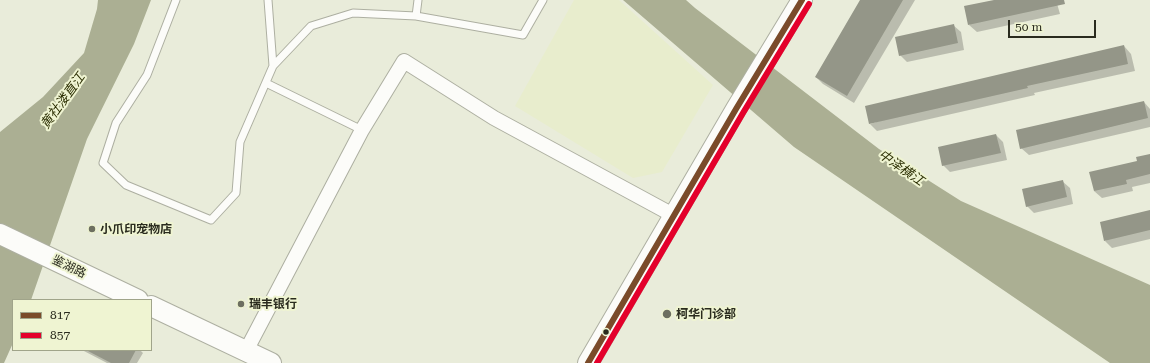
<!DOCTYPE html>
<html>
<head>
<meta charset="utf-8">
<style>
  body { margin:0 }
  #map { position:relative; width:1150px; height:363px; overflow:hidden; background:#e9ecda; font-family:"Roboto Serif",serif }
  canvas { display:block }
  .legend { position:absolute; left:12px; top:299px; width:140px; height:52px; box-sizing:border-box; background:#eff4d2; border:1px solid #a0a48a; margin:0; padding:5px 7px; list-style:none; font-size:12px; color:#2a2b1e }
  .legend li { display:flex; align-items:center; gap:8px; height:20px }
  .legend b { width:20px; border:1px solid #a0a48a }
  .scale { position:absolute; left:1008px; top:20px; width:88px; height:18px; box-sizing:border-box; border:2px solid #2a2b1e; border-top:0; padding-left:5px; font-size:12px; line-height:14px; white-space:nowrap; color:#2a2b1e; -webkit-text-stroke:3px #eff4d2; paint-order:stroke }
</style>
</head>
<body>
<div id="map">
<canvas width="1150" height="363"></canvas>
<ul class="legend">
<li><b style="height:5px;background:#7a4b2a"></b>817</li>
<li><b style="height:5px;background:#e4002b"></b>857</li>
</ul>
<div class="scale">50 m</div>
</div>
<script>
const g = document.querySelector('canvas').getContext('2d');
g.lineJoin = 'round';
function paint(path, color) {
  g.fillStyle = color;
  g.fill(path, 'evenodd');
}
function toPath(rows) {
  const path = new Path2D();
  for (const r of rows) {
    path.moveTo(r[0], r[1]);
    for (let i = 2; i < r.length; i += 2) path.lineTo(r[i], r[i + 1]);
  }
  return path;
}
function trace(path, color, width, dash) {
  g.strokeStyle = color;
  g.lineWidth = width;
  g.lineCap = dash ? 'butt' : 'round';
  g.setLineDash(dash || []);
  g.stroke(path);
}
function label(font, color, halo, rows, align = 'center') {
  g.font = font + ' "Roboto Serif","Noto Sans SC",serif';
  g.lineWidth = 4;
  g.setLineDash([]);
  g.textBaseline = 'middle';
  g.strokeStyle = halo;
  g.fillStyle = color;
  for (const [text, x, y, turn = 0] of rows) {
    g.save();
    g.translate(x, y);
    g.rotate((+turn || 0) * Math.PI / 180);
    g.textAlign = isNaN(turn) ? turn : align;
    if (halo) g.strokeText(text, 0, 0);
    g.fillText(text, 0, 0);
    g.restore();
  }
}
paint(toPath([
  [574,0,619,0,713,85,662,172,633,178,515,106]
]), '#e8edcd');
paint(toPath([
  [98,0,151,0,134,44,87,139,31,300,13,300,13,343,4,363,0,363,0,132,43,97,84,53,97,9],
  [623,0,686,0,695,8,879,149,961,201,1150,285,1150,363,1110,363,794,147]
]), '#abaf93');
paint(toPath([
  [862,0,915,0,854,103,823,84,816,77],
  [999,0,1056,0,1060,14,977,32,969,25],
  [953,25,961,32,964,50,907,62,900,55],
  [1124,46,1131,54,1135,71,1034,93,1035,95,877,131,870,124],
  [1144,102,1150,109,1150,127,1029,155,1021,148],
  [996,135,1003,142,1007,160,950,172,943,165],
  [1150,155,1150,183,1132,187,1133,191,1102,198,1094,191],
  [1062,181,1070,188,1073,204,1034,213,1027,206],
  [1150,211,1150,239,1112,248,1105,241],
  [82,350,140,350,143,353,137,363,107,363]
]), '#0003');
paint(toPath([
  [860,0,903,0,847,96,815,77],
  [994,0,1064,0,1065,4,968,25,964,6],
  [954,24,958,43,899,56,895,37],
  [1124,45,1128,64,1027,86,1028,88,869,124,865,106],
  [1144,101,1148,118,1020,149,1016,130],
  [996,134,1001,153,942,166,938,147],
  [1150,154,1150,174,1126,180,1127,184,1094,191,1089,172,1137,161,1136,157],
  [1063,180,1067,197,1026,207,1022,189],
  [1150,210,1150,230,1104,241,1100,222],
  [86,350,136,350,129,363,111,363]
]), '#949688');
const lane = toPath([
  [176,0,147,75,116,123,103,163,126,185,211,220,236,193,240,142,273,66,311,26,353,13,416,16,523,35,543,0],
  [268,0,273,66],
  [416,16,418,0],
  [266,83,362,130]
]);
const street = toPath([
  [246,351,362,130,404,61,494,118,673,215]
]);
const secondary = toPath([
  [0,234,138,300],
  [151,306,271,363],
  [588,363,736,109,802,0]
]);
trace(lane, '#adafa1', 9);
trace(street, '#adafa1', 16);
trace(secondary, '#adafa1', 22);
trace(lane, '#fcfcf9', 7);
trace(street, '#fcfcf9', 14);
trace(secondary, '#fcfcf9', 20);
trace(toPath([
  [588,363,736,109,802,0]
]), '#7a4b2a', 6);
trace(toPath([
  [597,363,743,113,809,4]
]), '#e4002b', 6);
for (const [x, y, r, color] of [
  [92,229,4,"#6d6f60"],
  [241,304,4,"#6d6f60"],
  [667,314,5,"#6d6f60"],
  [606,332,3.5,"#2a2b1e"]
]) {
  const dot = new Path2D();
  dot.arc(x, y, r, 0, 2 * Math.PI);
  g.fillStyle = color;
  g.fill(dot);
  trace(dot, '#eff4d2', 1.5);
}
label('bold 12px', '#2a2b1e', '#eff4d2', [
  ["小爪印宠物店",100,229],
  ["瑞丰银行",249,304],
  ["柯华门诊部",676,314]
], 'left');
label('12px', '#2a2b1e', '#eff4d2', [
  ["鉴湖路",69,267,26]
]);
label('italic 13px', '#2b2e02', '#eff4d2', [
  ["黄社溇直江",63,101,-54],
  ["中泽横江",901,168,35]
]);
</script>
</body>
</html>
